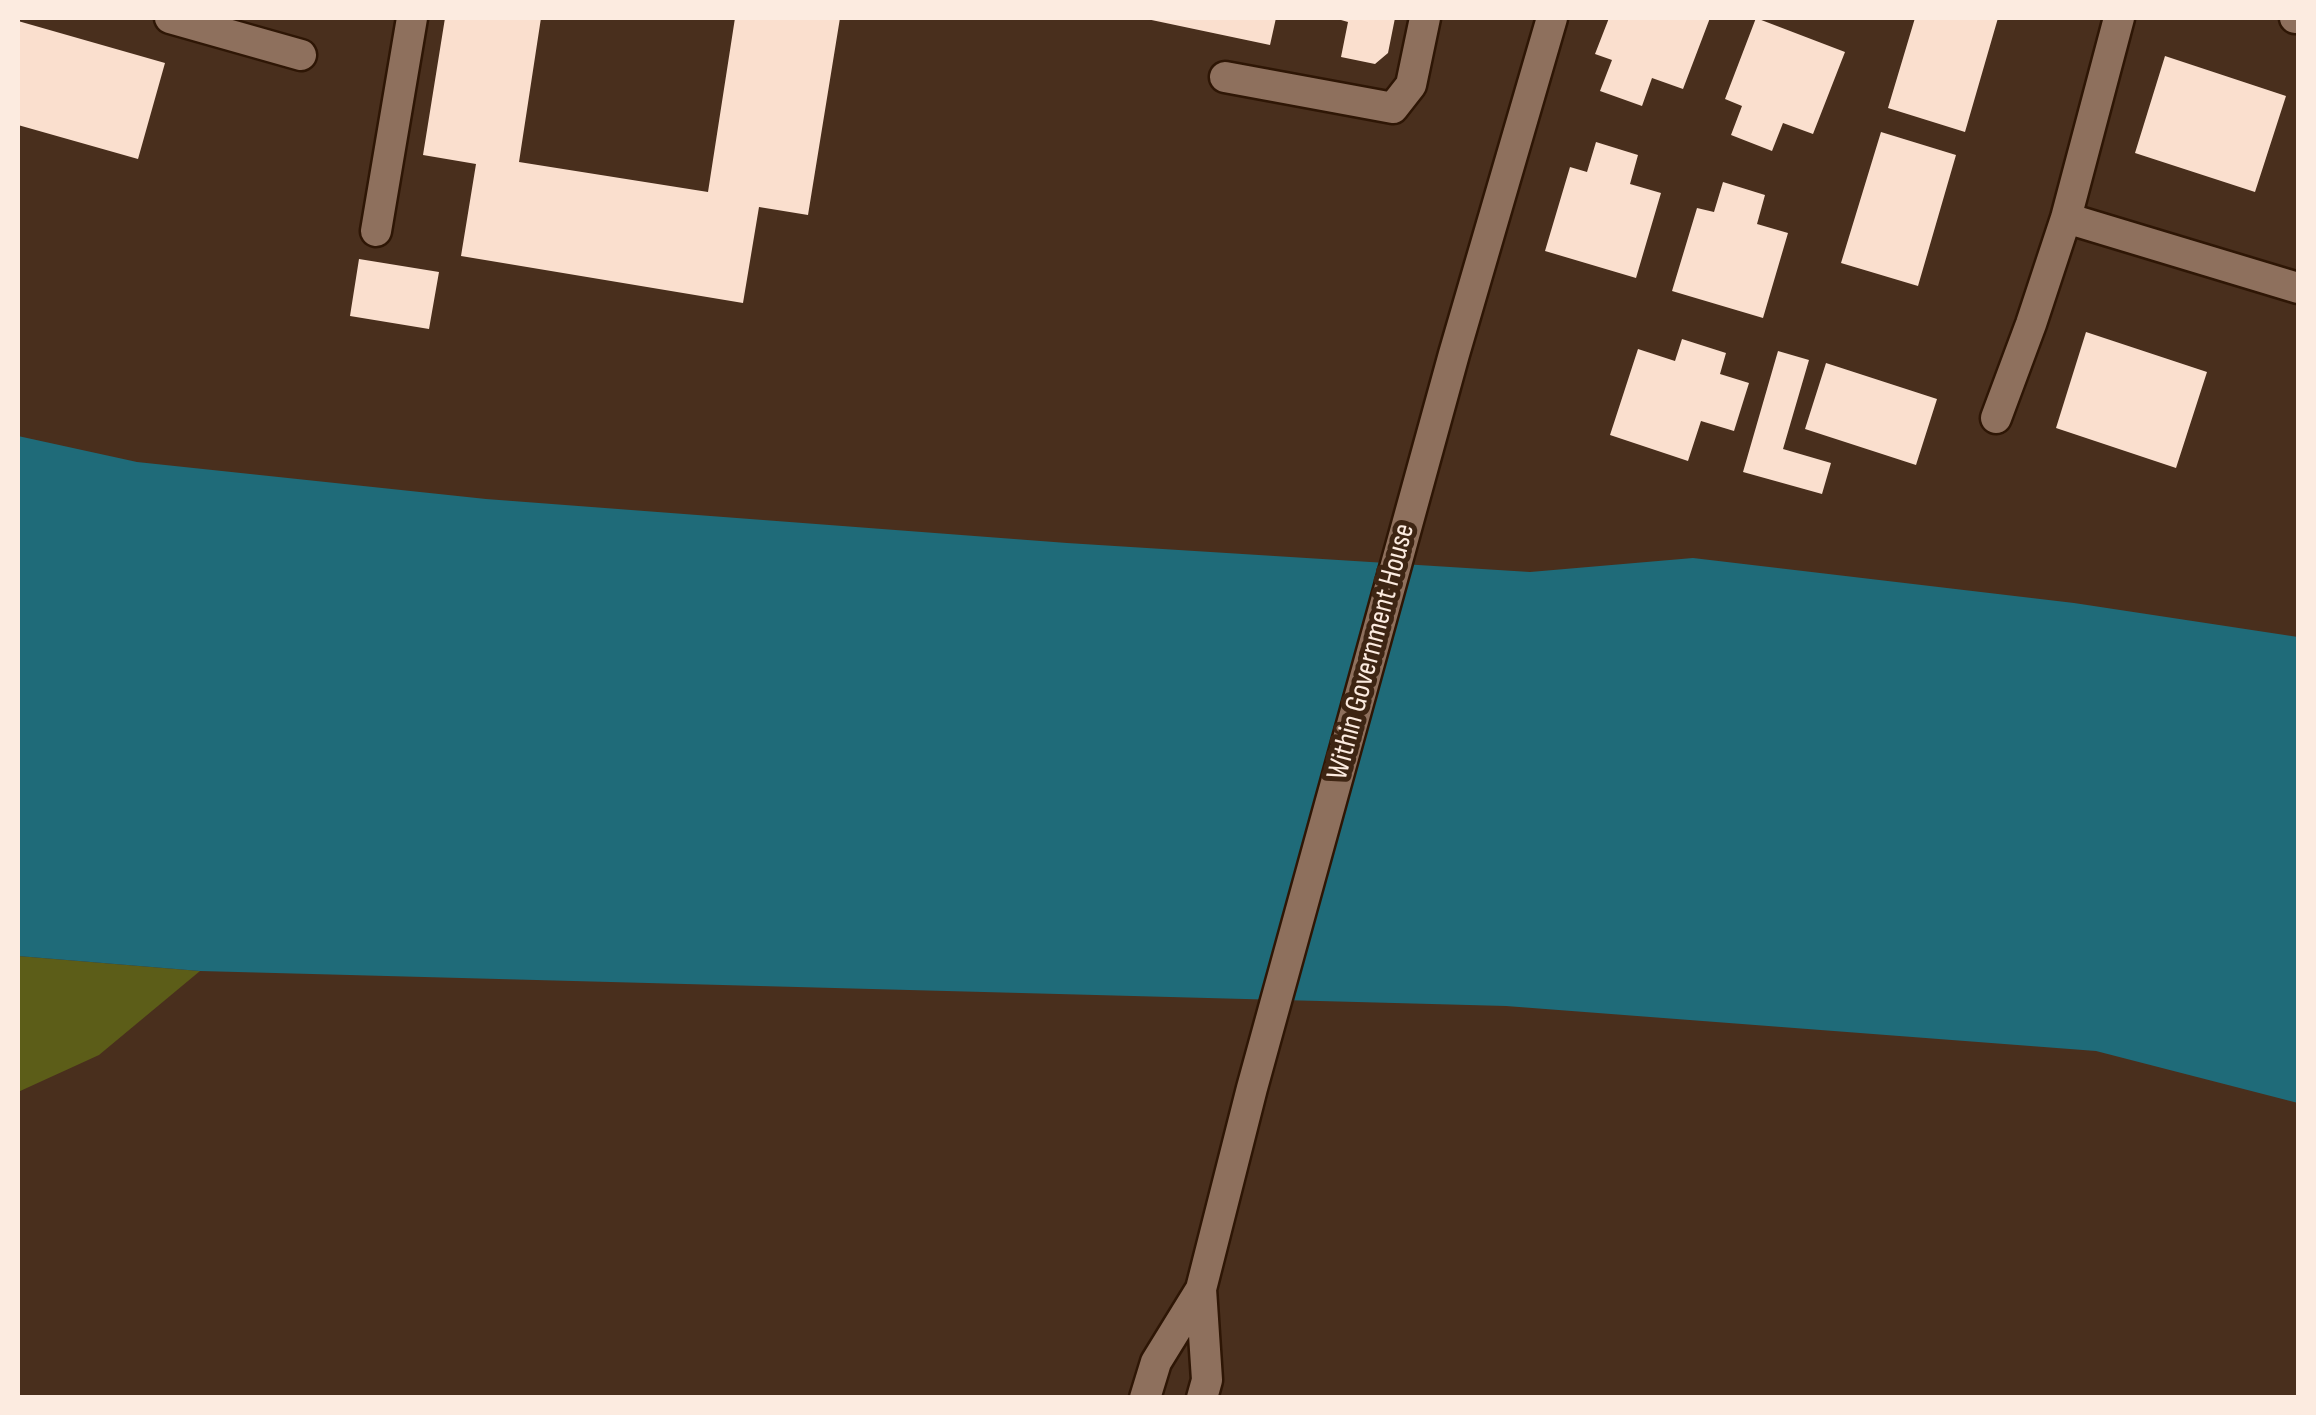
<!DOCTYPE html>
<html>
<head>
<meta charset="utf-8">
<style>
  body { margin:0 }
  #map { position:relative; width:2316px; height:1415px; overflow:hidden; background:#492f1d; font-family:"Sofia Sans Condensed",sans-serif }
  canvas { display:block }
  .frame { position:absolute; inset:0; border:20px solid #fcebe0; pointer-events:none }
</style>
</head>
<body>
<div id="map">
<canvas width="2316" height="1415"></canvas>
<div class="frame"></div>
</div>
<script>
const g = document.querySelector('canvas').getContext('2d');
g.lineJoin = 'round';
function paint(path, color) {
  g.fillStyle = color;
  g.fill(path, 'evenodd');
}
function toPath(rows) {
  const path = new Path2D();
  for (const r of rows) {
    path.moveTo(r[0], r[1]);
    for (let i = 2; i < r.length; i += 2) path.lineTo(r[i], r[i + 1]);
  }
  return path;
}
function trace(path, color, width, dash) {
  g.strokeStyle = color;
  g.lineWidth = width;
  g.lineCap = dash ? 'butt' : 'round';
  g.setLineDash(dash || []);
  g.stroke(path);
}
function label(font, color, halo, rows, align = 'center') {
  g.font = font + ' "Sofia Sans Condensed",sans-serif';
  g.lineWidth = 10;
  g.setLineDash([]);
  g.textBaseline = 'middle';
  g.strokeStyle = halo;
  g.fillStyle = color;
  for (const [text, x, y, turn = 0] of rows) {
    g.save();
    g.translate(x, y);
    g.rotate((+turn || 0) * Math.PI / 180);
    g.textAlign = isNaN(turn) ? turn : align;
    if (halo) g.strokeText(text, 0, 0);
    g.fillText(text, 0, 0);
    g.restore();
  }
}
paint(toPath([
  [18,956,200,971,99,1055,18,1092]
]), '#5c5d18');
paint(toPath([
  [18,436,137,462,486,499,1067,543,1530,572,1693,558,2074,603,2298,637,2298,1103,2096,1051,1506,1006,200,971,18,956]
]), '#1f6b79');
paint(toPath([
  [445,18,541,18,519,162,708,192,735,18,840,18,808,215,759,207,743,303,461,256,476,164,423,155],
  [1142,18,1276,18,1270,45],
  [1334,18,1395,18,1388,53,1375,64,1341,57,1348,22],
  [1609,18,1710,18,1683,89,1652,78,1642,106,1600,91,1612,60,1595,54],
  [1756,18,1845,52,1813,134,1783,123,1772,151,1731,135,1742,106,1725,99],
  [1915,18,1998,18,1965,132,1888,108],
  [18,21,165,63,138,159,18,125],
  [2165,56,2286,96,2255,192,2135,153],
  [1881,132,1956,155,1918,286,1841,263],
  [1596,142,1638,155,1630,184,1661,193,1636,278,1545,251,1570,167,1587,172],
  [1723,182,1765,195,1757,224,1788,233,1763,318,1672,291,1697,208,1714,212],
  [359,259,439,272,429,329,350,316],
  [2086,332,2207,372,2176,468,2056,428],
  [1682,339,1726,353,1720,374,1749,383,1734,431,1701,421,1688,461,1610,435,1638,349,1675,361],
  [1778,351,1809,360,1783,449,1831,463,1822,494,1743,472],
  [1826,363,1937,399,1916,465,1805,429]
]), '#fadfce');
const minor = toPath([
  [170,18,301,55],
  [2295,18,2298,18],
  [1225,77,1393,108,1411,85,1425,18],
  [2066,218,2298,288],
  [376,231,412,18],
  [1996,418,2031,324,2066,218,2119,18],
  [1201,1289,1207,1380,1202,1398],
  [1145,1398,1156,1362,1201,1289,1252,1088,1454,354,1552,18]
]);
trace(minor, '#2e1605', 35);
trace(minor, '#8e705d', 30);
label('30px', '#fcebe0', '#3e2513', [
  ["Within Government House",1372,652,-75]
]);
</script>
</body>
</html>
